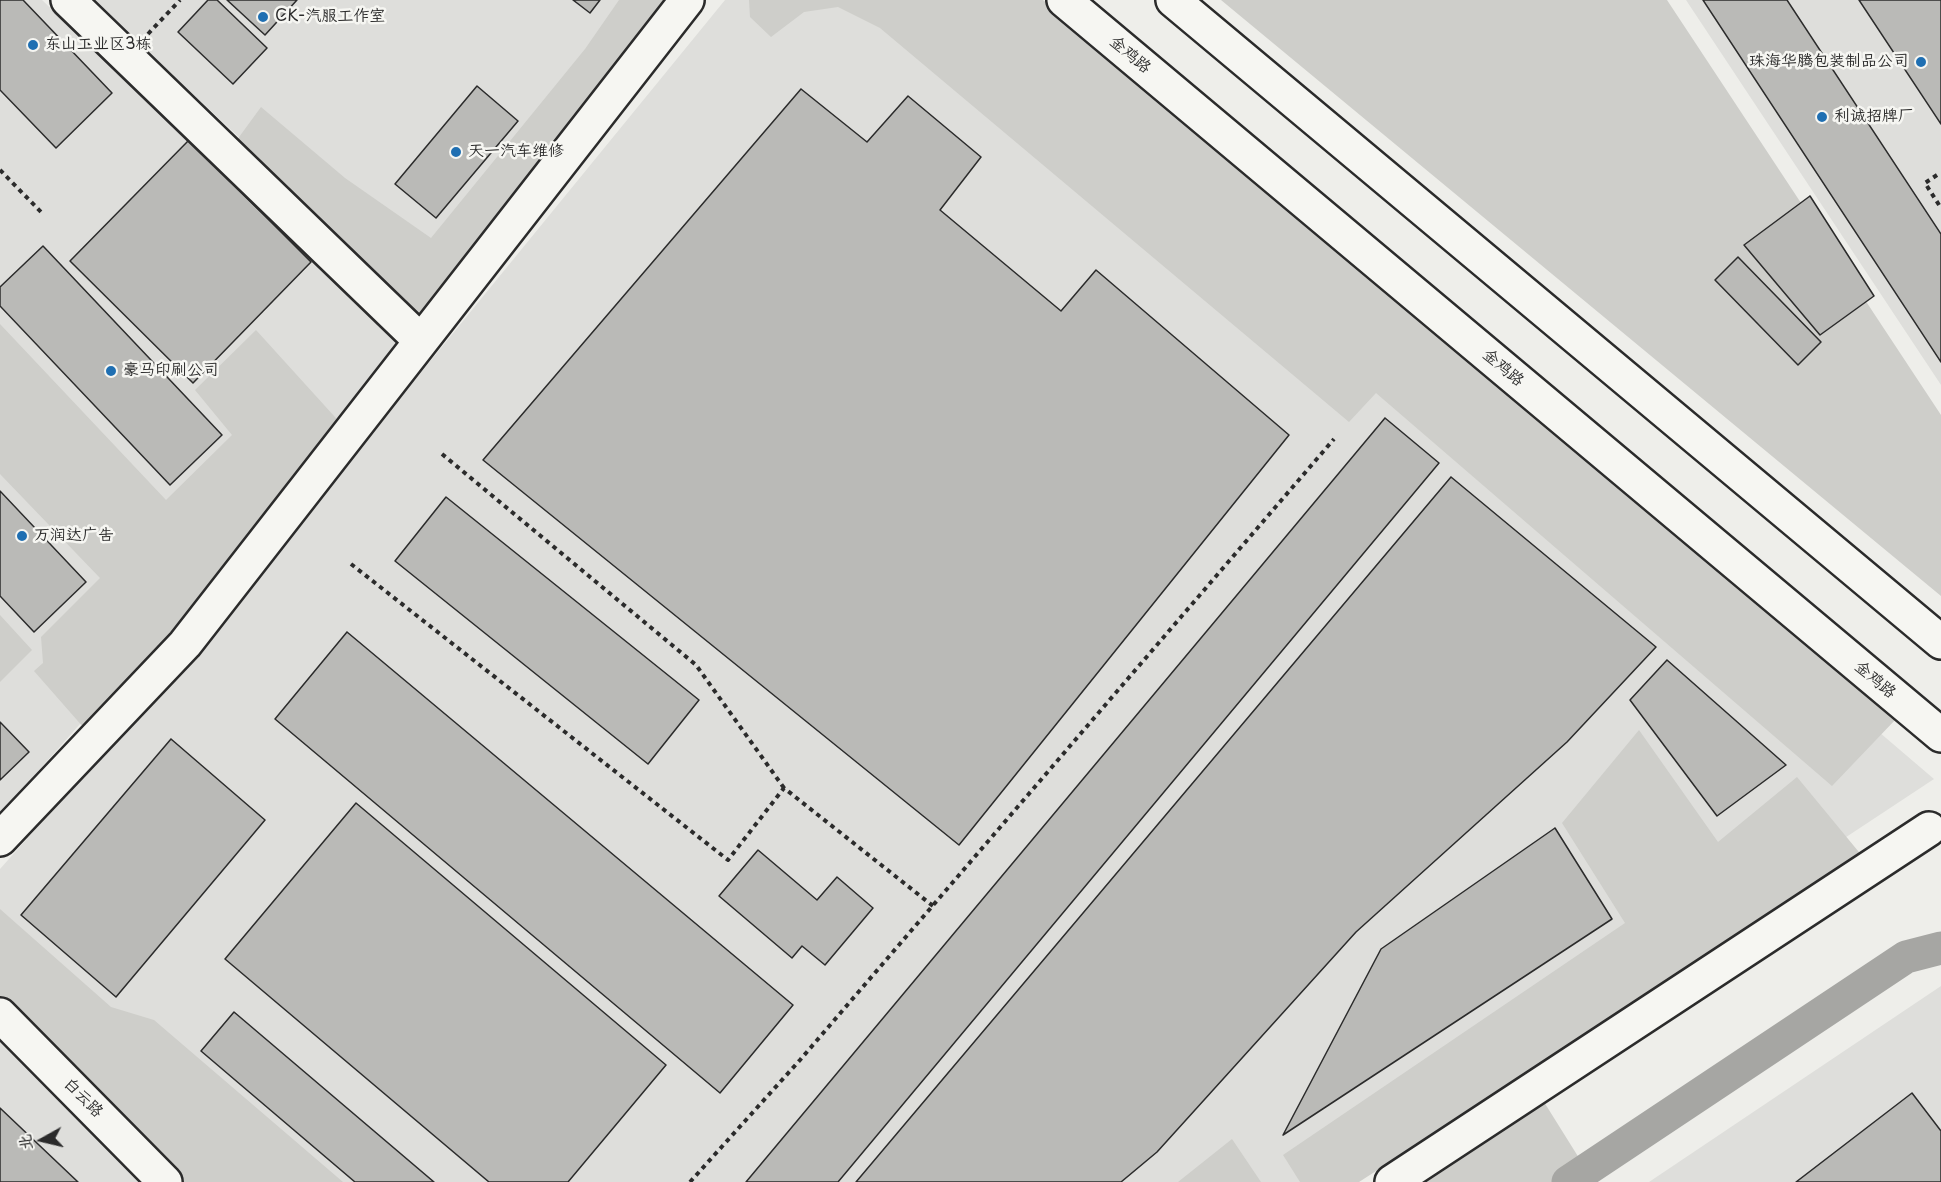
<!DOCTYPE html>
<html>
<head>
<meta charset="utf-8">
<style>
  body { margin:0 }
  #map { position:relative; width:1941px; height:1182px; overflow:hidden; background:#eeeeea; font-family:"Playpen Sans","LXGW WenKai TC",sans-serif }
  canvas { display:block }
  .north { position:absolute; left:12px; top:1110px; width:60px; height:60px; -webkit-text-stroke:4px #f6f6f2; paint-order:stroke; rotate:262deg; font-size:16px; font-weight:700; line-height:24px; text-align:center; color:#2b2b2b }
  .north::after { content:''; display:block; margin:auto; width:21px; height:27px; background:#2b2b2b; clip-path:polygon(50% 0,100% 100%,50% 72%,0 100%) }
</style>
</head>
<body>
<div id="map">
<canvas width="1941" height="1182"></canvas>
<div class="north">北</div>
</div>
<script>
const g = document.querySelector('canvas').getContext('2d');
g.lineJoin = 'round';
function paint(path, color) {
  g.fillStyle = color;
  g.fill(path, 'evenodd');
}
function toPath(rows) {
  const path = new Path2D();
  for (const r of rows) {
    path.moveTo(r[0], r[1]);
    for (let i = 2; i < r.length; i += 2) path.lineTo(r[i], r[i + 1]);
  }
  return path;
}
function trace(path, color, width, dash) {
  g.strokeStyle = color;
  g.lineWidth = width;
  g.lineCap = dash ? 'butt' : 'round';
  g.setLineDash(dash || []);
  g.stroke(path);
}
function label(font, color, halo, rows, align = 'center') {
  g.font = font + ' "Playpen Sans","LXGW WenKai TC",sans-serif';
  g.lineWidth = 5;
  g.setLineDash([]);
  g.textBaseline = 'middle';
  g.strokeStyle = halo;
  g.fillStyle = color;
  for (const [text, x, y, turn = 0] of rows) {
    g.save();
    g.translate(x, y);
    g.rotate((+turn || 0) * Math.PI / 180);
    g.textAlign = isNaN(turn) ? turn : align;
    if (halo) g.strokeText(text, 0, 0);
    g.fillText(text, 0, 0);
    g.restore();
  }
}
paint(toPath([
  [0,0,42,0,400,341,208,580,0,814],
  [93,0,642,0,413,301],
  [725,0,1022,0,1934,779,1324,1182,202,1182,0,980,0,869,192,653],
  [1686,0,1941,0,1941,385],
  [1941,986,1941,1182,1649,1182],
  [0,1016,9,1043,139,1182,0,1182]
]), '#dededb');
paint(toPath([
  [619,0,669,0,419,322,234,144,261,107,345,178,431,238,585,49],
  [749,0,1043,0,1896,719,1832,786,1376,393,1349,422,880,28,838,7,804,12,771,37,750,17],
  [1221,0,1667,0,1941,415,1941,596],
  [0,324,166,500,232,435,195,390,256,330,344,427,174,638,84,728,34,671,43,663,41,637,100,578,0,474],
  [0,615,32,650,0,682],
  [1639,730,1718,842,1797,777,1863,857,1359,1182,1300,1182,1283,1155,1625,923,1562,823],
  [0,909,111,1007,154,1020,343,1182,179,1182,0,1000],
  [1544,1102,1594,1182,1419,1182],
  [1232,1139,1261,1182,1178,1182]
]), '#cececa');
trace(toPath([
  [1568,1182,1906,957,1941,948]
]), '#a6a6a3', 33);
const building = toPath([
  [0,0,23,0,112,93,56,148,0,90,0,0],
  [208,0,217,0,267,48,233,84,178,32,208,0],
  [227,0,297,0,265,35,227,0],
  [573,0,600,0,590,13,573,0],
  [1703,0,1787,0,1941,234,1941,362,1703,0],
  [1859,0,1941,0,1941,124,1859,0],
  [477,86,518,121,436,218,395,184,477,86],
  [801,89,867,142,908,96,981,157,940,210,1061,311,1096,270,1289,435,959,845,483,460,801,89],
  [189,140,311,262,193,383,70,261,189,140],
  [1810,196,1874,296,1820,335,1744,245,1810,196],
  [43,246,222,435,170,485,0,306,0,287,43,246],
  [1738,257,1821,342,1798,365,1715,280,1738,257],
  [1385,418,1439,463,838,1182,746,1182,1385,418],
  [1451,477,1656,647,1567,742,1356,932,1157,1152,1121,1182,856,1182,1451,477],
  [0,491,86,582,34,632,0,596,0,491],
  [446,497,699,700,648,764,395,561,446,497],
  [347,632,793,1005,720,1093,275,719,347,632],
  [1667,660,1786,765,1717,816,1630,700,1667,660],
  [0,722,29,752,0,780,0,722],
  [171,739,265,820,116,997,21,915,171,739],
  [356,803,666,1065,568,1182,489,1182,225,959,356,803],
  [1555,828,1612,919,1283,1135,1381,949,1555,828],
  [758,850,817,900,837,877,873,908,825,965,802,946,792,958,719,896,758,850],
  [234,1012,434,1182,355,1182,201,1051,234,1012],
  [1912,1093,1941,1131,1941,1182,1796,1182,1912,1093],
  [0,1108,78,1182,0,1182,0,1108]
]);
paint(building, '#babab7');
trace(building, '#2b2b2b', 1.5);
const minor = toPath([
  [68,0,421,341],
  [0,839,185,644,687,0],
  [0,1015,165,1182],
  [1392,1182,1929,829]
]);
const major = toPath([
  [1064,0,1941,735],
  [1173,0,1941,642]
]);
trace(minor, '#2b2b2b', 38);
trace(major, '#2b2b2b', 38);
trace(toPath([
  [148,34,180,0],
  [0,170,42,213],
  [1937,175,1925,183,1941,208],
  [442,454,696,665,784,788],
  [351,564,728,860,784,788,933,906],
  [690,1182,800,1060,1334,439]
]), '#2b2b2b', 4, [4.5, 4.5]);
trace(minor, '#f6f6f2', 33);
trace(major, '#f6f6f2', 33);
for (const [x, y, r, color] of [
  [263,17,6,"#1f6fb2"],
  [33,45,6,"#1f6fb2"],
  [1921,62,6,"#1f6fb2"],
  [1822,117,6,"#1f6fb2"],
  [456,152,6,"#1f6fb2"],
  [111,371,6,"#1f6fb2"],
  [22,536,6,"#1f6fb2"]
]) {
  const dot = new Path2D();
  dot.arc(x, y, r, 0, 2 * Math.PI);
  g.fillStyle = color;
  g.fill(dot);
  trace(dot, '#f6f6f2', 2);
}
label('16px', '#2b2b2b', '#f6f6f2', [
  ["CK-汽服工作室",275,17],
  ["东山工业区3栋",45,45],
  ["珠海华腾包装制品公司",1909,62,"right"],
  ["利诚招牌厂",1834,117],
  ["天一汽车维修",468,152],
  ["豪马印刷公司",123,371],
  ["万润达广告",34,536]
], 'left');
label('16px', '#2b2b2b', '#f6f6f2', [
  ["金鸡路",1130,55,40],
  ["金鸡路",1503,368,40],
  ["金鸡路",1875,680,40],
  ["白云路",83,1098,45]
]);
</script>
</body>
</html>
